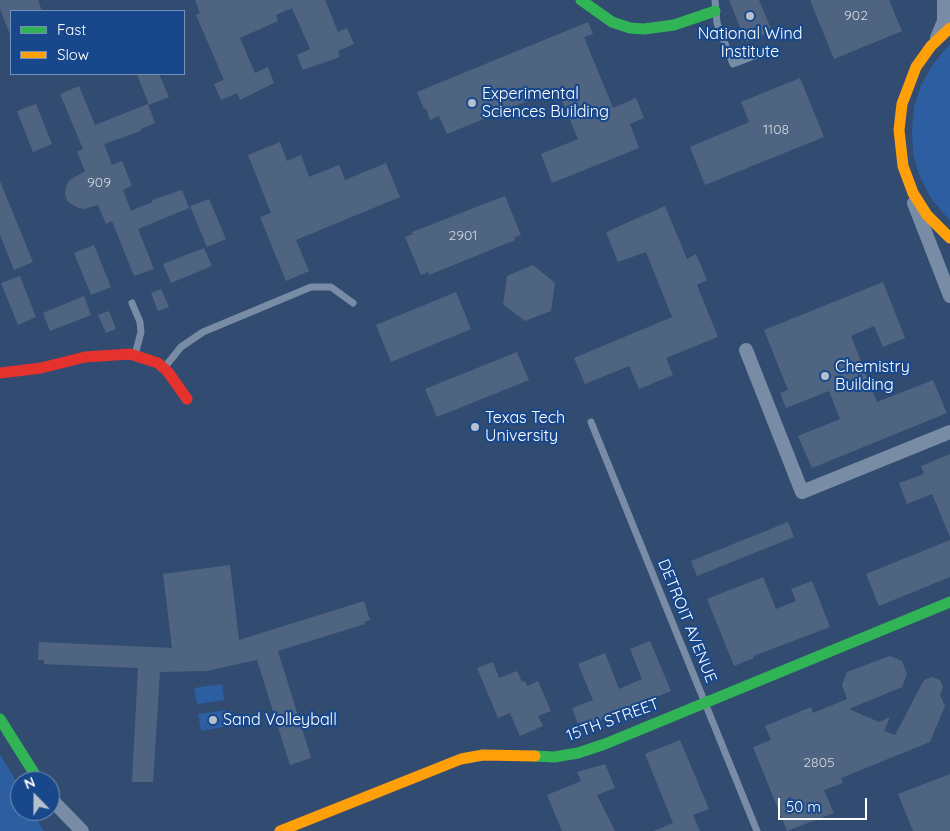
<!DOCTYPE html>
<html>
<head>
<meta charset="utf-8">
<style>
  body { margin:0 }
  #map { position:relative; width:950px; height:831px; overflow:hidden; background:#324c71; font-family:Quicksand,sans-serif }
  canvas { display:block }
  .legend { position:absolute; left:10px; top:10px; width:175px; height:65px; box-sizing:border-box; background:#18488b; border:1px solid #7491b9; margin:0; padding:6px 9px; list-style:none; font-size:15px; color:#fff }
  .legend li { display:flex; align-items:center; gap:10px; height:25px }
  .legend b { width:25px; border:1px solid #7491b9 }
  .north { position:absolute; left:10px; top:771px; width:50px; height:50px; box-sizing:border-box; background:#18488b; border:1px solid #7491b9; border-radius:50%; rotate:338deg; font-size:14px; font-weight:700; line-height:20px; text-align:center; color:#fff }
  .north::after { content:''; display:block; margin:auto; width:18px; height:22px; background:#b7c0cd; clip-path:polygon(50% 0,100% 100%,50% 72%,0 100%) }
  .scale { position:absolute; left:778px; top:798px; width:89px; height:22px; box-sizing:border-box; border:2px solid #fff; border-top:0; padding-left:6px; font-size:15px; line-height:18px; white-space:nowrap; color:#fff; -webkit-text-stroke:4px #18488b; paint-order:stroke }
</style>
</head>
<body>
<div id="map">
<canvas width="950" height="831"></canvas>
<ul class="legend">
<li><b style="height:6px;background:#30b455"></b>Fast</li>
<li><b style="height:6px;background:#ff9f0a"></b>Slow</li>
</ul>
<div class="north">N</div>
<div class="scale">50 m</div>
</div>
<script>
const g = document.querySelector('canvas').getContext('2d');
g.lineJoin = 'round';
function paint(path, color) {
  g.fillStyle = color;
  g.fill(path, 'evenodd');
}
function toPath(rows) {
  const path = new Path2D();
  for (const r of rows) {
    path.moveTo(r[0], r[1]);
    for (let i = 2; i < r.length; i += 2) path.lineTo(r[i], r[i + 1]);
  }
  return path;
}
function trace(path, color, width, dash) {
  g.strokeStyle = color;
  g.lineWidth = width;
  g.lineCap = dash ? 'butt' : 'round';
  g.setLineDash(dash || []);
  g.stroke(path);
}
function label(font, color, halo, rows, align = 'center') {
  g.font = font + ' Quicksand,sans-serif';
  g.lineWidth = 4.5;
  g.setLineDash([]);
  g.textBaseline = 'middle';
  g.strokeStyle = halo;
  g.fillStyle = color;
  for (const [text, x, y, turn = 0] of rows) {
    g.save();
    g.translate(x, y);
    g.rotate((+turn || 0) * Math.PI / 180);
    g.textAlign = isNaN(turn) ? turn : align;
    if (halo) g.strokeText(text, 0, 0);
    g.fillText(text, 0, 0);
    g.restore();
  }
}
paint(toPath([
  [950,44,950,221,931,198,920,177,913,154,912,131,914,107,921,85,933,64],
  [222,684,224,700,197,704,194,688],
  [226,710,228,726,201,731,198,714],
  [0,754,20,788,20,811,31,811,44,831,0,831]
]), '#2c5ea1');
paint(toPath([
  [0,0,38,0,42,11,11,11,11,37,0,9],
  [195,0,325,0,338,32,347,28,354,44,338,51,340,57,303,70,297,55,310,49,292,8,276,15,278,21,240,38,255,73,268,67,274,83,240,100,237,93,221,100,214,84,224,80,196,15,200,13],
  [729,0,759,0,772,31,746,42],
  [810,0,889,0,902,31,834,59],
  [588,22,593,34,584,37,613,108,636,98,644,118,630,124,639,148,552,183,541,154,578,139,557,89,447,134,439,116,430,120,426,108,424,109,417,92],
  [137,74,159,74,169,97,149,105],
  [800,78,824,137,705,185,690,147,749,122,741,102],
  [79,86,95,125,148,104,155,123,141,129,141,131,104,144,112,165,122,161,132,186,123,190,131,211,152,202,152,200,182,190,189,208,138,229,154,269,134,276,112,221,106,224,98,205,84,209,78,208,68,202,65,195,66,186,70,180,85,171,77,152,83,149,60,94],
  [36,104,52,144,33,152,17,111],
  [280,142,287,161,301,155,309,177,339,165,345,180,386,163,400,197,296,240,309,271,286,281,260,217,271,213,248,155],
  [0,181,33,262,14,270,0,235],
  [505,196,521,235,514,237,515,240,429,275,428,272,421,275,405,237,413,234,412,232],
  [209,199,226,239,207,247,190,206],
  [665,206,687,259,696,254,707,280,697,285,718,337,666,358,673,375,639,389,629,366,585,384,574,358,672,317,646,252,618,262,606,232],
  [94,245,111,287,91,295,74,253],
  [204,248,212,266,171,283,163,264],
  [533,265,555,283,551,311,525,321,503,304,507,276],
  [20,276,36,317,18,325,1,283],
  [883,282,905,338,883,347,874,326,851,336,877,402,933,380,947,413,812,468,798,436,840,419,829,391,786,408,780,393,788,390,764,330],
  [161,289,169,307,158,311,151,293],
  [456,292,471,329,391,362,376,325],
  [84,296,91,315,50,331,43,313],
  [109,311,116,329,106,333,98,315],
  [517,352,529,380,437,417,425,389],
  [950,454,950,537,932,494,907,504,899,483,924,474,921,466],
  [788,522,794,537,697,576,691,561],
  [950,540,950,577,879,606,866,574],
  [230,565,239,640,364,601,370,620,364,622,365,624,278,651,311,758,290,765,257,660,206,671,160,672,153,782,132,782,138,668,44,664,44,660,38,660,39,642,172,648,163,574],
  [763,577,776,609,796,601,791,589,812,581,830,627,753,656,754,658,734,666,707,599],
  [650,641,671,691,580,729,572,708,593,700,578,664,605,653,619,689,642,679,630,649],
  [890,656,902,661,907,674,902,687,849,709,879,722,890,717,884,731,895,735,924,680,932,677,940,680,943,687,940,695,945,706,930,742,841,778,843,783,824,790,834,813,787,831,753,747,771,740,765,726,811,707,813,713,847,699,842,685,847,672],
  [493,662,499,678,517,671,522,682,525,681,527,686,538,681,551,711,538,716,543,726,520,736,510,713,498,718,477,668],
  [680,740,709,809,693,815,700,831,654,831,673,823,645,754],
  [605,764,615,788,597,795,615,831,562,831,547,795,581,781,577,772],
  [950,774,950,831,913,831,898,794]
]), '#4f6481');
trace(toPath([
  [715,0,717,23,733,64,762,53],
  [132,303,140,322,141,332,135,355],
  [164,368,181,347,203,332,311,287,331,287,353,303],
  [591,422,757,831]
]), '#798ca5', 7);
trace(toPath([
  [937,38,944,21,944,0],
  [914,203,950,296],
  [746,350,802,492,950,432],
  [50,798,82,831]
]), '#798ca5', 14);
trace(toPath([
  [581,0,612,22,630,28,644,29,674,25,715,11],
  [0,719,39,781],
  [535,756,554,757,578,753,605,744,950,602]
]), '#30b455', 11);
trace(toPath([
  [950,28,931,46,916,67,902,104,899,130,903,166,913,193,927,215,950,238],
  [280,831,461,759,483,755,535,756]
]), '#ff9f0a', 11);
trace(toPath([
  [0,373,41,368,85,357,130,354,158,363,168,372,187,399]
]), '#e5322d', 11);
for (const [x, y, r, color] of [
  [750,16,5,"#b7c0cd"],
  [472,103,5,"#b7c0cd"],
  [825,376,5,"#b7c0cd"],
  [475,427,5,"#b7c0cd"],
  [213,720,5,"#b7c0cd"]
]) {
  const dot = new Path2D();
  dot.arc(x, y, r, 0, 2 * Math.PI);
  g.fillStyle = color;
  g.fill(dot);
  trace(dot, '#18488b', 2);
}
label('14px', '#d3d8e0', null, [
  ["902",856,16],
  ["1108",776,130],
  ["909",99,183],
  ["2901",463,236],
  ["2805",819,763]
]);
label('16px', '#fff', '#18488b', [
  ["National Wind",750,34,"center"],
  ["Institute",750,52,"center"],
  ["Experimental",482,94],
  ["Sciences Building",482,112],
  ["Chemistry",835,367],
  ["Building",835,385],
  ["Texas Tech",485,418],
  ["University",485,436],
  ["Sand Volleyball",223,720]
], 'left');
label('16px', '#fff', '#18488b', [
  ["DETROIT AVENUE",687,621,68],
  ["15TH STREET",613,720,-20]
]);
</script>
</body>
</html>
